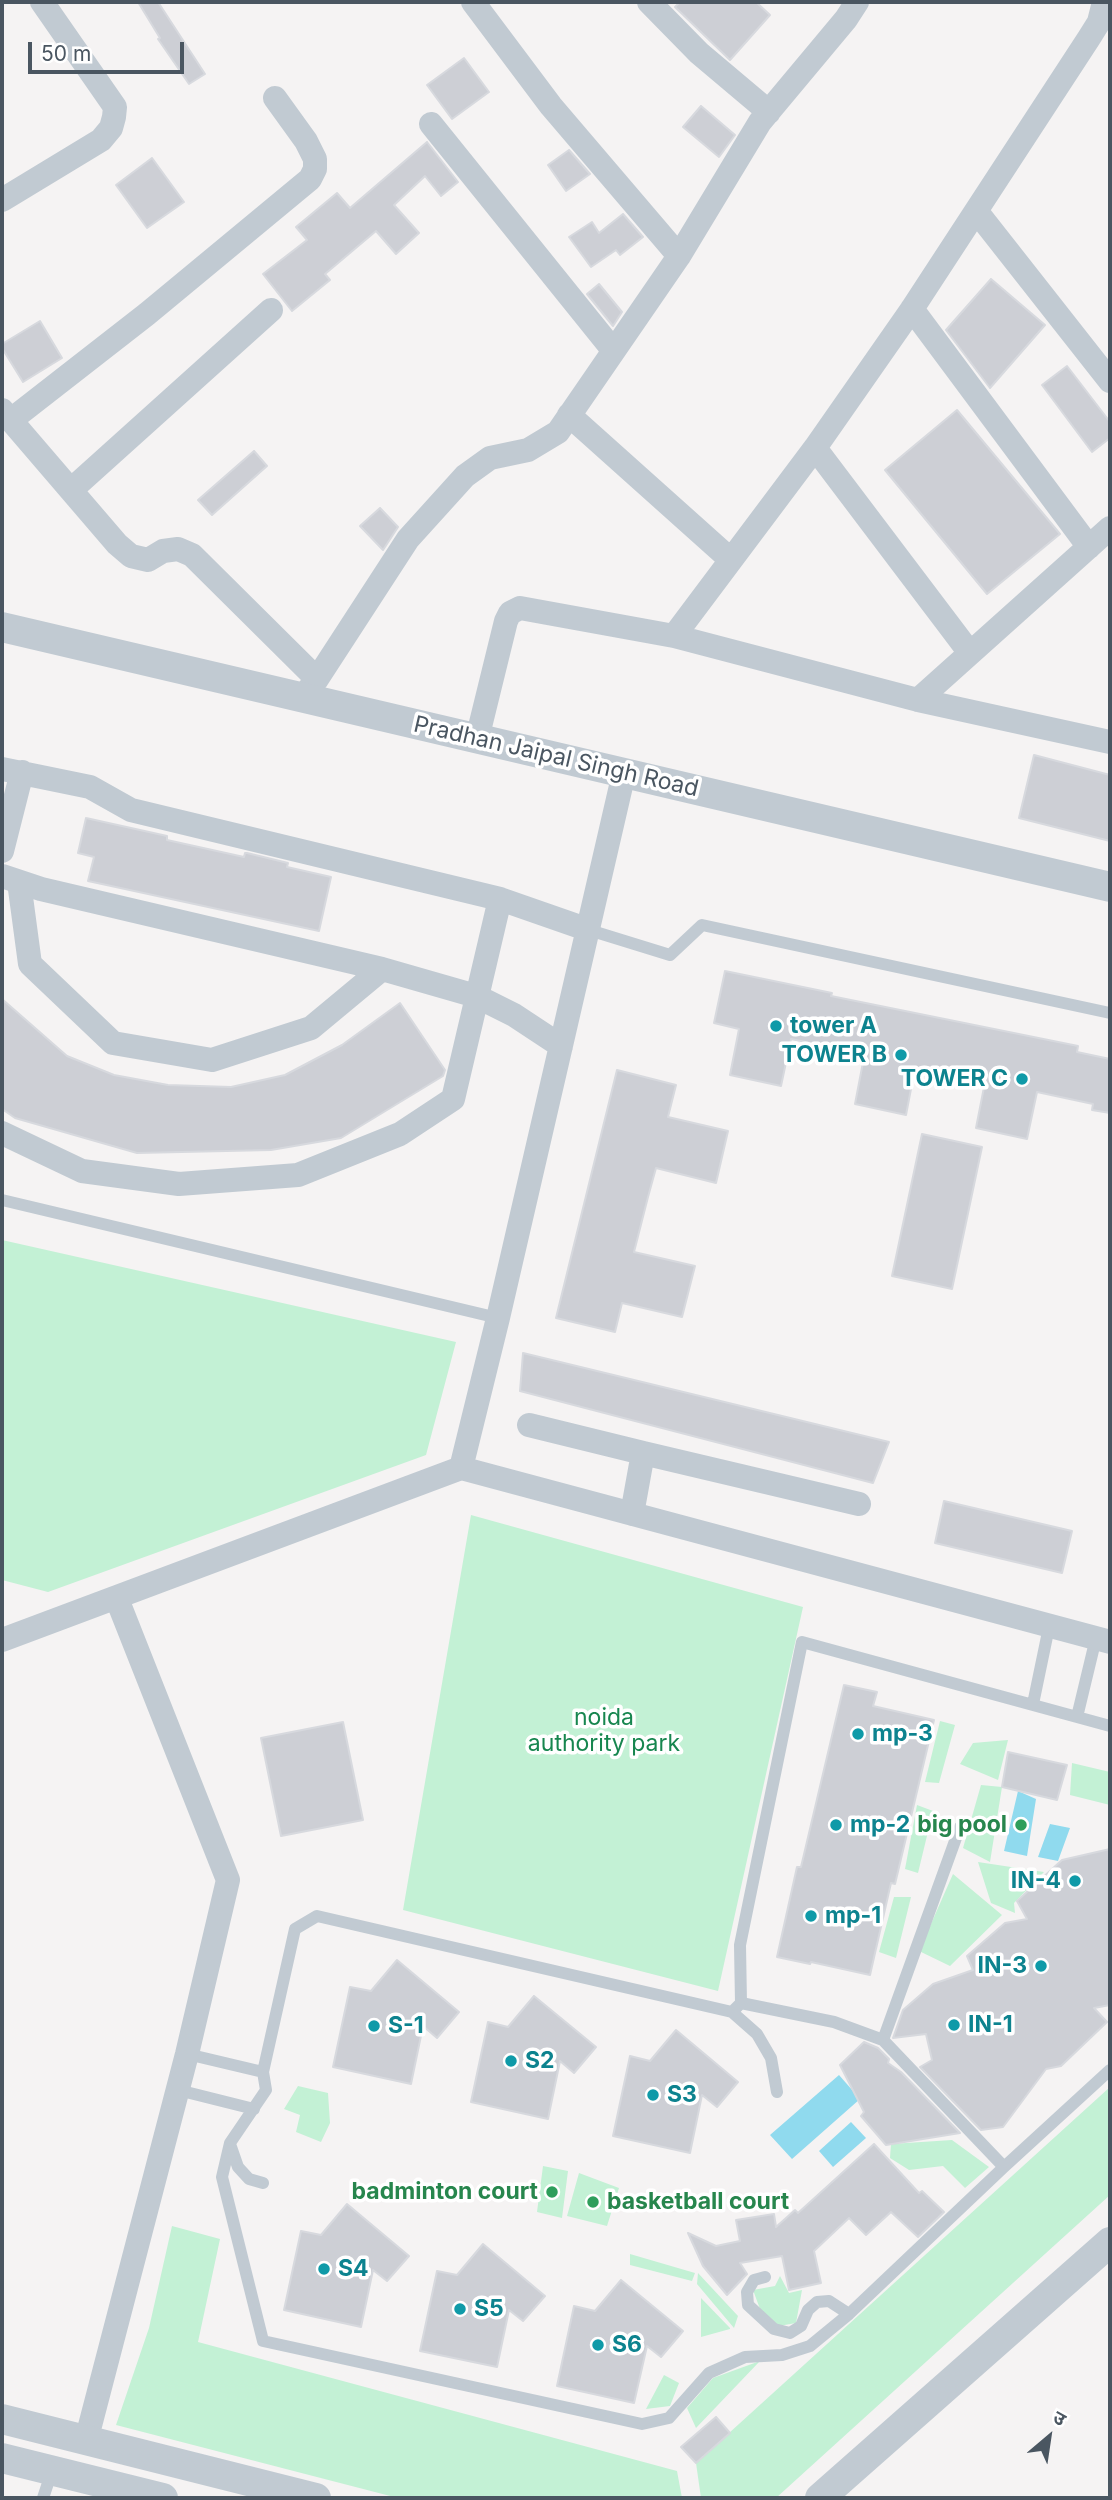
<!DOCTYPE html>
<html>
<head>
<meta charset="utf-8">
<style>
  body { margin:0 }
  #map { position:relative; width:1112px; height:2500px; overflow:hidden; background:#f5f3f3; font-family:Inter,"Noto Sans Devanagari",sans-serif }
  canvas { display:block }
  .frame { position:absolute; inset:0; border:4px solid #4a5661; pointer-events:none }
  .north { position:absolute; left:1014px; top:2402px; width:70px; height:70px; -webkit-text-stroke:5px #fff; paint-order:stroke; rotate:29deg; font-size:19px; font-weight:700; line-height:28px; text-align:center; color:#4a5661 }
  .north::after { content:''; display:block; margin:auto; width:24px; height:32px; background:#4a5661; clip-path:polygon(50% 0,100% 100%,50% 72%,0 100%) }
  .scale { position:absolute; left:28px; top:42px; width:156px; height:32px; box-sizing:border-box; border:4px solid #4a5661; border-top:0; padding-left:9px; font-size:21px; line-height:24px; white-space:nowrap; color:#4a5661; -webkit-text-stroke:5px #fff; paint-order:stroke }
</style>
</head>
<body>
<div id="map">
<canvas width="1112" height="2500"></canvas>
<div class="frame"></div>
<div class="north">उ</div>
<div class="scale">50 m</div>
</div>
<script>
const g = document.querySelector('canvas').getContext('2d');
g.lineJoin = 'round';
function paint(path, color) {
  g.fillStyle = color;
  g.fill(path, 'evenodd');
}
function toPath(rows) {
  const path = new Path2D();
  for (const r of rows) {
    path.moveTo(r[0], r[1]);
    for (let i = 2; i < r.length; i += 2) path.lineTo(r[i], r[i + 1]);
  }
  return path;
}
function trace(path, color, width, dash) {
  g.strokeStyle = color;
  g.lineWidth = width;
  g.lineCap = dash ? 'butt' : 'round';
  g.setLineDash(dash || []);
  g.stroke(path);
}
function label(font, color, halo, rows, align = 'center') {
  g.font = font + ' Inter,sans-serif';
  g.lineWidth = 7;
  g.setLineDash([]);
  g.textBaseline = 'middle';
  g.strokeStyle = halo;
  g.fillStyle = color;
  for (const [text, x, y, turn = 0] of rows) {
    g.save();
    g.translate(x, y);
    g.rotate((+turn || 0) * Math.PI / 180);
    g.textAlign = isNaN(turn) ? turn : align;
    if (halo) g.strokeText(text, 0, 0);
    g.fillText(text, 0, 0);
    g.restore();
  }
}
paint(toPath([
  [2,1240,456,1342,426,1455,48,1592,2,1580],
  [471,1515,803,1607,718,1991,403,1910],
  [940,1721,955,1725,939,1783,925,1782],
  [1008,1740,998,1780,960,1764,973,1743],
  [1072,1763,1110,1772,1110,1805,1070,1795],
  [981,1785,1002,1787,990,1862,963,1848],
  [917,1805,933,1811,918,1873,905,1869],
  [978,1862,1044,1872,1014,1903,1015,1913,991,1903],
  [953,1874,1002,1915,950,1966,919,1951],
  [894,1897,911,1897,896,1958,879,1952],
  [298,2086,328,2093,330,2123,321,2142,296,2132,300,2115,284,2109],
  [1110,2087,1110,2195,776,2498,701,2498,696,2463],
  [952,2140,989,2167,965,2188,943,2166,909,2170,890,2158,891,2144],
  [543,2166,568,2171,562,2218,537,2212],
  [579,2173,619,2188,607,2226,567,2216],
  [172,2226,220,2239,198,2342,677,2471,682,2498,398,2498,116,2425,149,2328],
  [630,2254,695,2273,692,2281,630,2265],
  [698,2273,738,2316,734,2328,697,2284],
  [780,2276,789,2293,802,2290,796,2323,779,2326,760,2309,753,2290,775,2286],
  [701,2298,730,2328,730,2329,701,2337],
  [760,2361,696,2428,687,2408,713,2378],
  [664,2375,679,2383,670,2406,646,2409]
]), '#c3f1d5');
paint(toPath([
  [1018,1791,1036,1799,1027,1856,1004,1851],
  [1050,1824,1070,1828,1058,1861,1038,1857],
  [839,2075,860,2099,792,2159,770,2135],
  [851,2122,866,2138,833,2167,819,2151]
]), '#90daee');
const building = toPath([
  [138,2,158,2,205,74,189,84,158,39,160,38,138,2],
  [680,2,756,2,770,15,730,60,675,7,680,2],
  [464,58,489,92,452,119,427,85,464,58],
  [701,106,735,135,719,157,683,127,701,106],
  [427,142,458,182,441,196,425,176,394,205,419,233,396,254,376,231,325,274,330,280,292,311,263,274,307,240,296,227,337,193,350,208,427,142],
  [569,150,590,174,566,191,548,165,569,150],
  [152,158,184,202,147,228,116,185,152,158],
  [623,214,643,237,620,255,616,250,591,267,569,237,592,222,599,233,623,214],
  [991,279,1045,325,990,388,946,330,991,279],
  [599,284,622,312,613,326,587,294,599,284],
  [40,321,62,358,23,382,2,348,2,344,40,321],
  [1067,366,1110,422,1110,438,1092,452,1042,385,1067,366],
  [957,410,1060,534,987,594,885,470,957,410],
  [254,451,267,466,212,515,198,500,254,451],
  [380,508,398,527,383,550,360,526,380,508],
  [1034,755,1110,775,1110,841,1019,818,1034,755],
  [86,818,167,836,167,840,244,857,245,853,247,853,288,863,287,867,331,877,319,931,88,881,94,857,78,853,86,818],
  [725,971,832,993,831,996,1078,1046,1077,1052,1110,1059,1110,1113,1092,1110,1093,1104,1037,1092,1027,1139,976,1128,985,1082,915,1068,906,1115,855,1104,864,1057,839,1052,840,1049,791,1039,781,1086,730,1075,739,1029,714,1023,725,971],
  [2,999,67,1056,114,1075,168,1085,231,1087,285,1075,342,1045,400,1003,445,1070,443,1076,341,1138,271,1150,137,1153,15,1118,2,1109,2,999],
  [617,1070,676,1085,668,1117,728,1131,716,1183,656,1168,648,1197,634,1252,695,1266,682,1317,622,1303,615,1332,556,1318,617,1070],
  [922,1134,982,1147,952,1289,892,1276,922,1134],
  [523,1353,889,1442,873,1483,520,1391,523,1353],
  [944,1501,1072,1531,1062,1573,935,1543,944,1501],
  [844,1685,877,1692,873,1706,934,1720,895,1884,891,1883,870,1975,811,1962,810,1964,777,1957,797,1867,801,1867,844,1685],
  [343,1722,363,1820,281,1836,261,1738,343,1722],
  [1008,1752,1067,1765,1057,1800,1002,1787,1008,1752],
  [1110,1849,1110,2005,1094,2008,1107,2022,1061,2066,1046,2069,1003,2127,981,2130,920,2067,932,2060,926,2034,893,2038,903,2010,933,1984,973,1970,967,1956,1005,1923,1027,1919,1017,1901,1062,1860,1110,1849],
  [397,1960,459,2012,437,2038,423,2026,411,2084,333,2067,350,1987,371,1991,397,1960],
  [534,1996,596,2047,574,2073,560,2061,548,2119,471,2102,488,2022,508,2027,534,1996],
  [676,2030,738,2082,717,2107,702,2095,690,2153,613,2136,630,2056,650,2061,676,2030],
  [864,2042,878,2048,889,2059,888,2063,901,2072,960,2133,886,2145,861,2116,864,2112,840,2065,864,2042],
  [874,2144,919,2193,922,2191,944,2212,918,2237,891,2212,866,2235,849,2218,814,2251,821,2283,789,2290,782,2256,740,2263,747,2274,727,2295,703,2266,688,2233,716,2246,740,2241,736,2220,774,2214,776,2227,795,2210,798,2213,874,2144],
  [347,2204,409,2256,387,2281,373,2270,361,2327,284,2310,301,2231,321,2235,347,2204],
  [483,2244,545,2296,523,2321,509,2310,497,2367,420,2351,437,2271,457,2275,483,2244],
  [621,2280,683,2331,661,2357,647,2346,634,2403,557,2386,574,2306,595,2311,621,2280],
  [716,2417,730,2433,696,2463,681,2447,716,2417]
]);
paint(building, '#cdcfd5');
trace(building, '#d7d9de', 2);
trace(toPath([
  [589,930,670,955,702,925,1110,1013],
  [2,1200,498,1318],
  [1033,1704,1049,1627],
  [1077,1717,1096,1638],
  [1110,1726,802,1642,740,1945,741,2003,732,2012,317,1916,295,1929,263,2072,266,2090,230,2143,222,2177,263,2341,642,2424,669,2418,709,2373,745,2357,782,2355,810,2346,849,2314,1004,2167,1110,2070],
  [741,2003,834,2022,883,2040,1004,2167],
  [732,2012,757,2034,771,2058,777,2092],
  [883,2040,960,1827],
  [187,2054,263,2072],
  [178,2090,254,2109],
  [230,2144,238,2167,249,2179,263,2183],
  [765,2277,754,2280,747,2292,748,2305,774,2329,790,2333,801,2326,808,2310,817,2302,829,2301,849,2314],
  [43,2498,52,2471]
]), '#c1cad2', 12);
trace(toPath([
  [473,2,551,106,679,256],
  [649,2,699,53,769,112],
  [431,124,613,350],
  [2,200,101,140,111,128,114,117,115,107,42,2],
  [977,212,1110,381],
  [912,309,1089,547],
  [2,410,117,544,131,556,148,560,163,551,178,549,192,555,317,679],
  [569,415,731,560],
  [11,420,147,314,310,179,315,169,315,159,306,141,275,98],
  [815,448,970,653],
  [71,490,271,310],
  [674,636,815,448,912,309,1089,38,1099,22,1104,2],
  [302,698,317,679,408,539,465,476,490,458,528,450,558,432,679,256,760,122,846,19,857,2],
  [918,700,1110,528],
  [477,739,506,621,510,613,520,608,674,636,918,700,1110,742],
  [2,769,90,787,131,810,500,899,453,1099,400,1134,298,1175,179,1184,82,1171,2,1133],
  [2,851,22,772],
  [2,876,41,889,382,969,476,996,514,1015,561,1046],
  [19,882,30,964,113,1043,212,1060,311,1028,382,969],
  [500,899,589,930],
  [529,1425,643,1453],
  [461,1468,498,1318,624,773],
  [632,1514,643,1453,859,1504],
  [2,1640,461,1468,1110,1642],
  [86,2441,187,2054,228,1880,117,1599]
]), '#c1cad2', 24);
trace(toPath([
  [2,627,1110,887],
  [2,2419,316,2498],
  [2,2458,163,2498],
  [820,2498,1110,2242]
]), '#c1cad2', 30);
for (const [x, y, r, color] of [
  [776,1026,7,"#0f9aa8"],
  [901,1055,7,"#0f9aa8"],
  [1022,1079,7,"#0f9aa8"],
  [858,1734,7,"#0f9aa8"],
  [836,1825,7,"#0f9aa8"],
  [1021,1825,7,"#2e9e5b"],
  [1075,1881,7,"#0f9aa8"],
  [811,1916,7,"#0f9aa8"],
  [1041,1966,7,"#0f9aa8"],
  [954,2025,7,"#0f9aa8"],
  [374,2026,7,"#0f9aa8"],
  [511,2061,7,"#0f9aa8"],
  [653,2095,7,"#0f9aa8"],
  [552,2192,7,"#2e9e5b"],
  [593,2202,7,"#2e9e5b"],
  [324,2269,7,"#0f9aa8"],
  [460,2309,7,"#0f9aa8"],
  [598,2345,7,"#0f9aa8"]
]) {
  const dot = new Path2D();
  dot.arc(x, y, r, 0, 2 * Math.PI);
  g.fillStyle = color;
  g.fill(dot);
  trace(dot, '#fff', 2.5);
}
label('23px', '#4a5661', '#fff', [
  ["Pradhan Jaipal Singh Road",556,757,13]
]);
label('bold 23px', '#0d838f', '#fff', [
  ["tower A",790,1026],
  ["TOWER B",887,1055,"right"],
  ["TOWER C",1008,1079,"right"],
  ["mp-3",872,1734],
  ["mp-2",850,1825],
  ["IN-4",1061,1881,"right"],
  ["mp-1",825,1916],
  ["IN-3",1027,1966,"right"],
  ["IN-1",968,2025],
  ["S-1",388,2026],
  ["S2",525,2061],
  ["S3",667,2095],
  ["S4",338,2269],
  ["S5",474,2309],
  ["S6",612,2345]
], 'left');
label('23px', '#17864f', '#fff', [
  ["noida",604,1718],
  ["authority park",604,1744]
]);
label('bold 23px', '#27864d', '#fff', [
  ["big pool",1007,1825],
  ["badminton court",538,2192],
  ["basketball court",607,2202,"left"]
], 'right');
</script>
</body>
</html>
